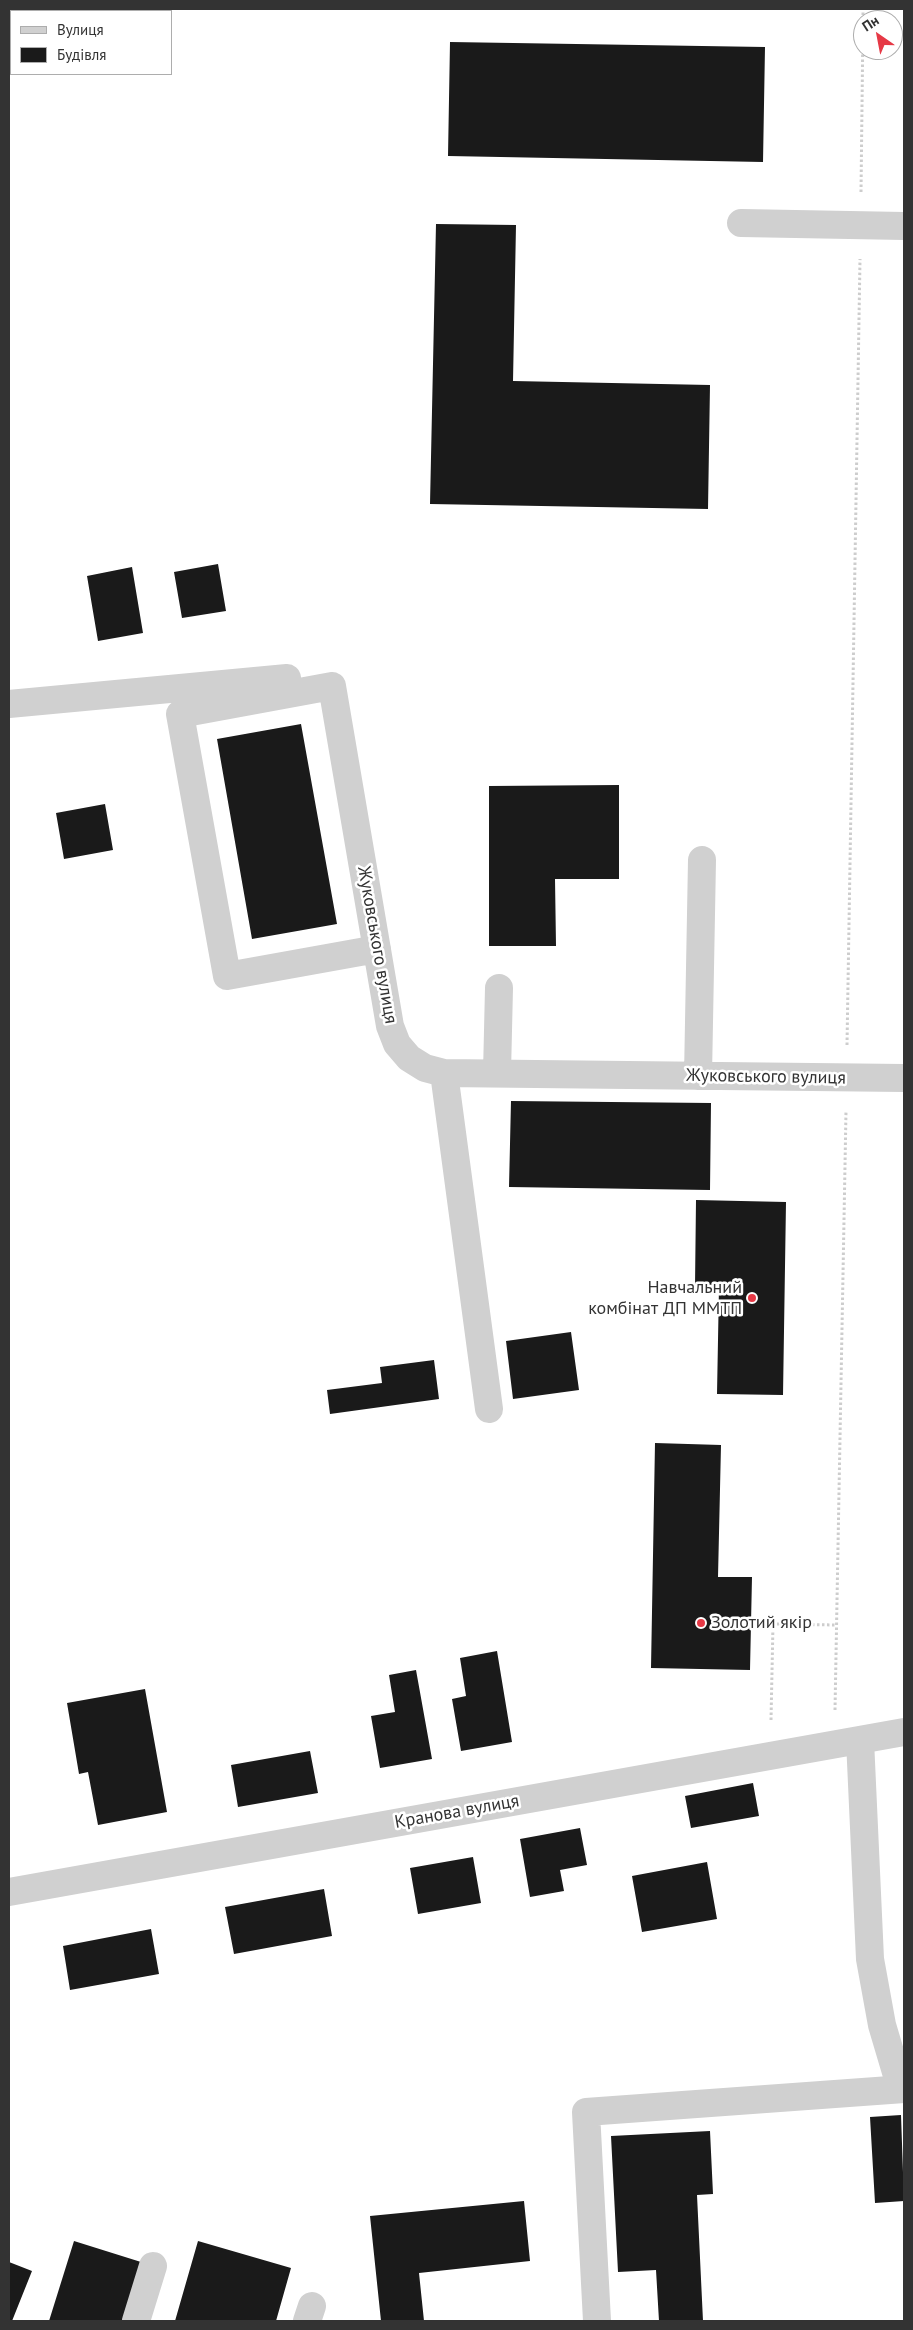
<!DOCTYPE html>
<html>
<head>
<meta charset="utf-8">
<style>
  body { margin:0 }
  #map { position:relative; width:913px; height:2330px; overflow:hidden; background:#fff; font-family:"PT Sans",sans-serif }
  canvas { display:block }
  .frame { position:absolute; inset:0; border:10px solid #333; pointer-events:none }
  .legend { position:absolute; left:10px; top:10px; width:162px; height:65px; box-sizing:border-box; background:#fff; border:1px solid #adadad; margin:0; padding:6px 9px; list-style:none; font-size:15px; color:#333 }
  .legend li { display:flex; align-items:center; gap:10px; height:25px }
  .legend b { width:25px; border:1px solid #adadad }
  .north { position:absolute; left:853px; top:10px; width:50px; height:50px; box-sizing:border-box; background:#fff; border:1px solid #adadad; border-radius:50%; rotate:327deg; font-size:14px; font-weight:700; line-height:20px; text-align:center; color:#333 }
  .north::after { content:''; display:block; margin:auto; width:18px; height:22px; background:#e63946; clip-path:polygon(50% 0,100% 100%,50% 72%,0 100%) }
</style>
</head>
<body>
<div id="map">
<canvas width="913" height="2330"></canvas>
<div class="frame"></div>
<ul class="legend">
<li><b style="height:6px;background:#d0d0d0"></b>Вулиця</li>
<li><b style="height:14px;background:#1a1a1a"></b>Будівля</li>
</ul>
<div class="north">Пн</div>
</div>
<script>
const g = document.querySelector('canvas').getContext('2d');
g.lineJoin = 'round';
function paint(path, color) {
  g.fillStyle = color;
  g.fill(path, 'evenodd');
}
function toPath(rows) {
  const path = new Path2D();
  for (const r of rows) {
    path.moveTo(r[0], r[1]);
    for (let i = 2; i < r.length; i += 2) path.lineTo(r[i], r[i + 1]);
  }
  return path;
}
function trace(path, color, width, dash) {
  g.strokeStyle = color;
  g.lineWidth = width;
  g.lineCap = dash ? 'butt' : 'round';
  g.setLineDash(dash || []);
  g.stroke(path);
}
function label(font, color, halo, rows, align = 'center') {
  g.font = font + ' "PT Sans",sans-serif';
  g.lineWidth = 5;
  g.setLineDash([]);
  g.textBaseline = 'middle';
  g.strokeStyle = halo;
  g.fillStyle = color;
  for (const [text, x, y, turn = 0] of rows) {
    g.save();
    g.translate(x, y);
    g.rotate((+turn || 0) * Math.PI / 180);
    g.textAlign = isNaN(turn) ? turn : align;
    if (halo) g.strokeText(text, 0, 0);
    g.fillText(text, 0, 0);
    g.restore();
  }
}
paint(toPath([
  [450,42,765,47,763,162,448,156],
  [436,224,516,225,513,381,710,385,708,509,430,504],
  [218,564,226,611,182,618,174,572],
  [132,567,143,633,98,641,87,576],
  [301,724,337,924,252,939,217,739],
  [619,785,619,879,555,879,556,946,489,946,489,786],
  [105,804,113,850,64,859,56,813],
  [511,1101,711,1103,710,1190,509,1187],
  [696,1200,786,1202,783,1395,717,1394,719,1286,695,1286],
  [571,1332,579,1390,513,1399,506,1341],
  [434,1360,439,1399,330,1414,327,1390,382,1383,380,1367],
  [655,1443,721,1445,718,1577,752,1577,750,1670,651,1668],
  [497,1651,512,1742,461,1751,452,1699,466,1696,460,1658],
  [416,1670,432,1759,380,1768,371,1716,395,1712,389,1675],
  [145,1689,167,1812,98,1825,88,1772,79,1774,67,1703],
  [310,1751,318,1793,238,1807,231,1765],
  [753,1783,759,1816,691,1828,685,1796],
  [580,1828,587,1865,560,1870,564,1891,530,1897,520,1839],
  [473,1857,481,1903,418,1914,410,1868],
  [707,1862,717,1919,642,1932,632,1876],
  [324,1889,332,1936,234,1954,225,1907],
  [151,1929,159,1974,70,1990,63,1946],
  [901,2115,904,2201,875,2203,870,2117],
  [710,2131,713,2194,697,2195,703,2321,659,2321,656,2270,618,2272,611,2136],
  [524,2201,530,2261,419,2273,424,2321,381,2321,370,2216],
  [74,2241,141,2262,122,2321,49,2321],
  [198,2241,291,2268,276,2321,175,2321],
  [9,2262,32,2271,12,2321,9,2321]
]), '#1a1a1a');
trace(toPath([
  [863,20,863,9],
  [861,192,863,21],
  [847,1045,860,259],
  [835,1710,846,1111],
  [771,1720,773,1624,836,1625]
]), '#cdcdcd', 3, [2.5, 2.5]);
trace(toPath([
  [741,223,904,226],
  [332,686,390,1026,397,1044,409,1058,425,1068,444,1073,904,1078],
  [332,686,180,714,227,976,377,949],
  [9,704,287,678],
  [444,1073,489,1409],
  [497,1073,499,988],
  [698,1076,702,860],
  [860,1740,870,1959,882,2025,901,2089],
  [9,1892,904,1732],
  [136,2321,153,2266],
  [307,2321,312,2306],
  [597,2321,586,2112,904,2089]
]), '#d0d0d0', 28);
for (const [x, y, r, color] of [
  [752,1298,5,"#e63946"],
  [701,1623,5,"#e63946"]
]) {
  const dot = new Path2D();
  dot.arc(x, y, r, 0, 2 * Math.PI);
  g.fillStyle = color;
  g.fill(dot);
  trace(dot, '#fff', 2);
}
label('18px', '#333', '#fff', [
  ["Жуковського вулиця",377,945,80],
  ["Жуковського вулиця",766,1077,1],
  ["Кранова вулиця",457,1812,-10]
]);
label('18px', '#333', '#fff', [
  ["Навчальний",742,1288],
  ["комбінат ДП ММТП",742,1309],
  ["Золотий якір",711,1623,"left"]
], 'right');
</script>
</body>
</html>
